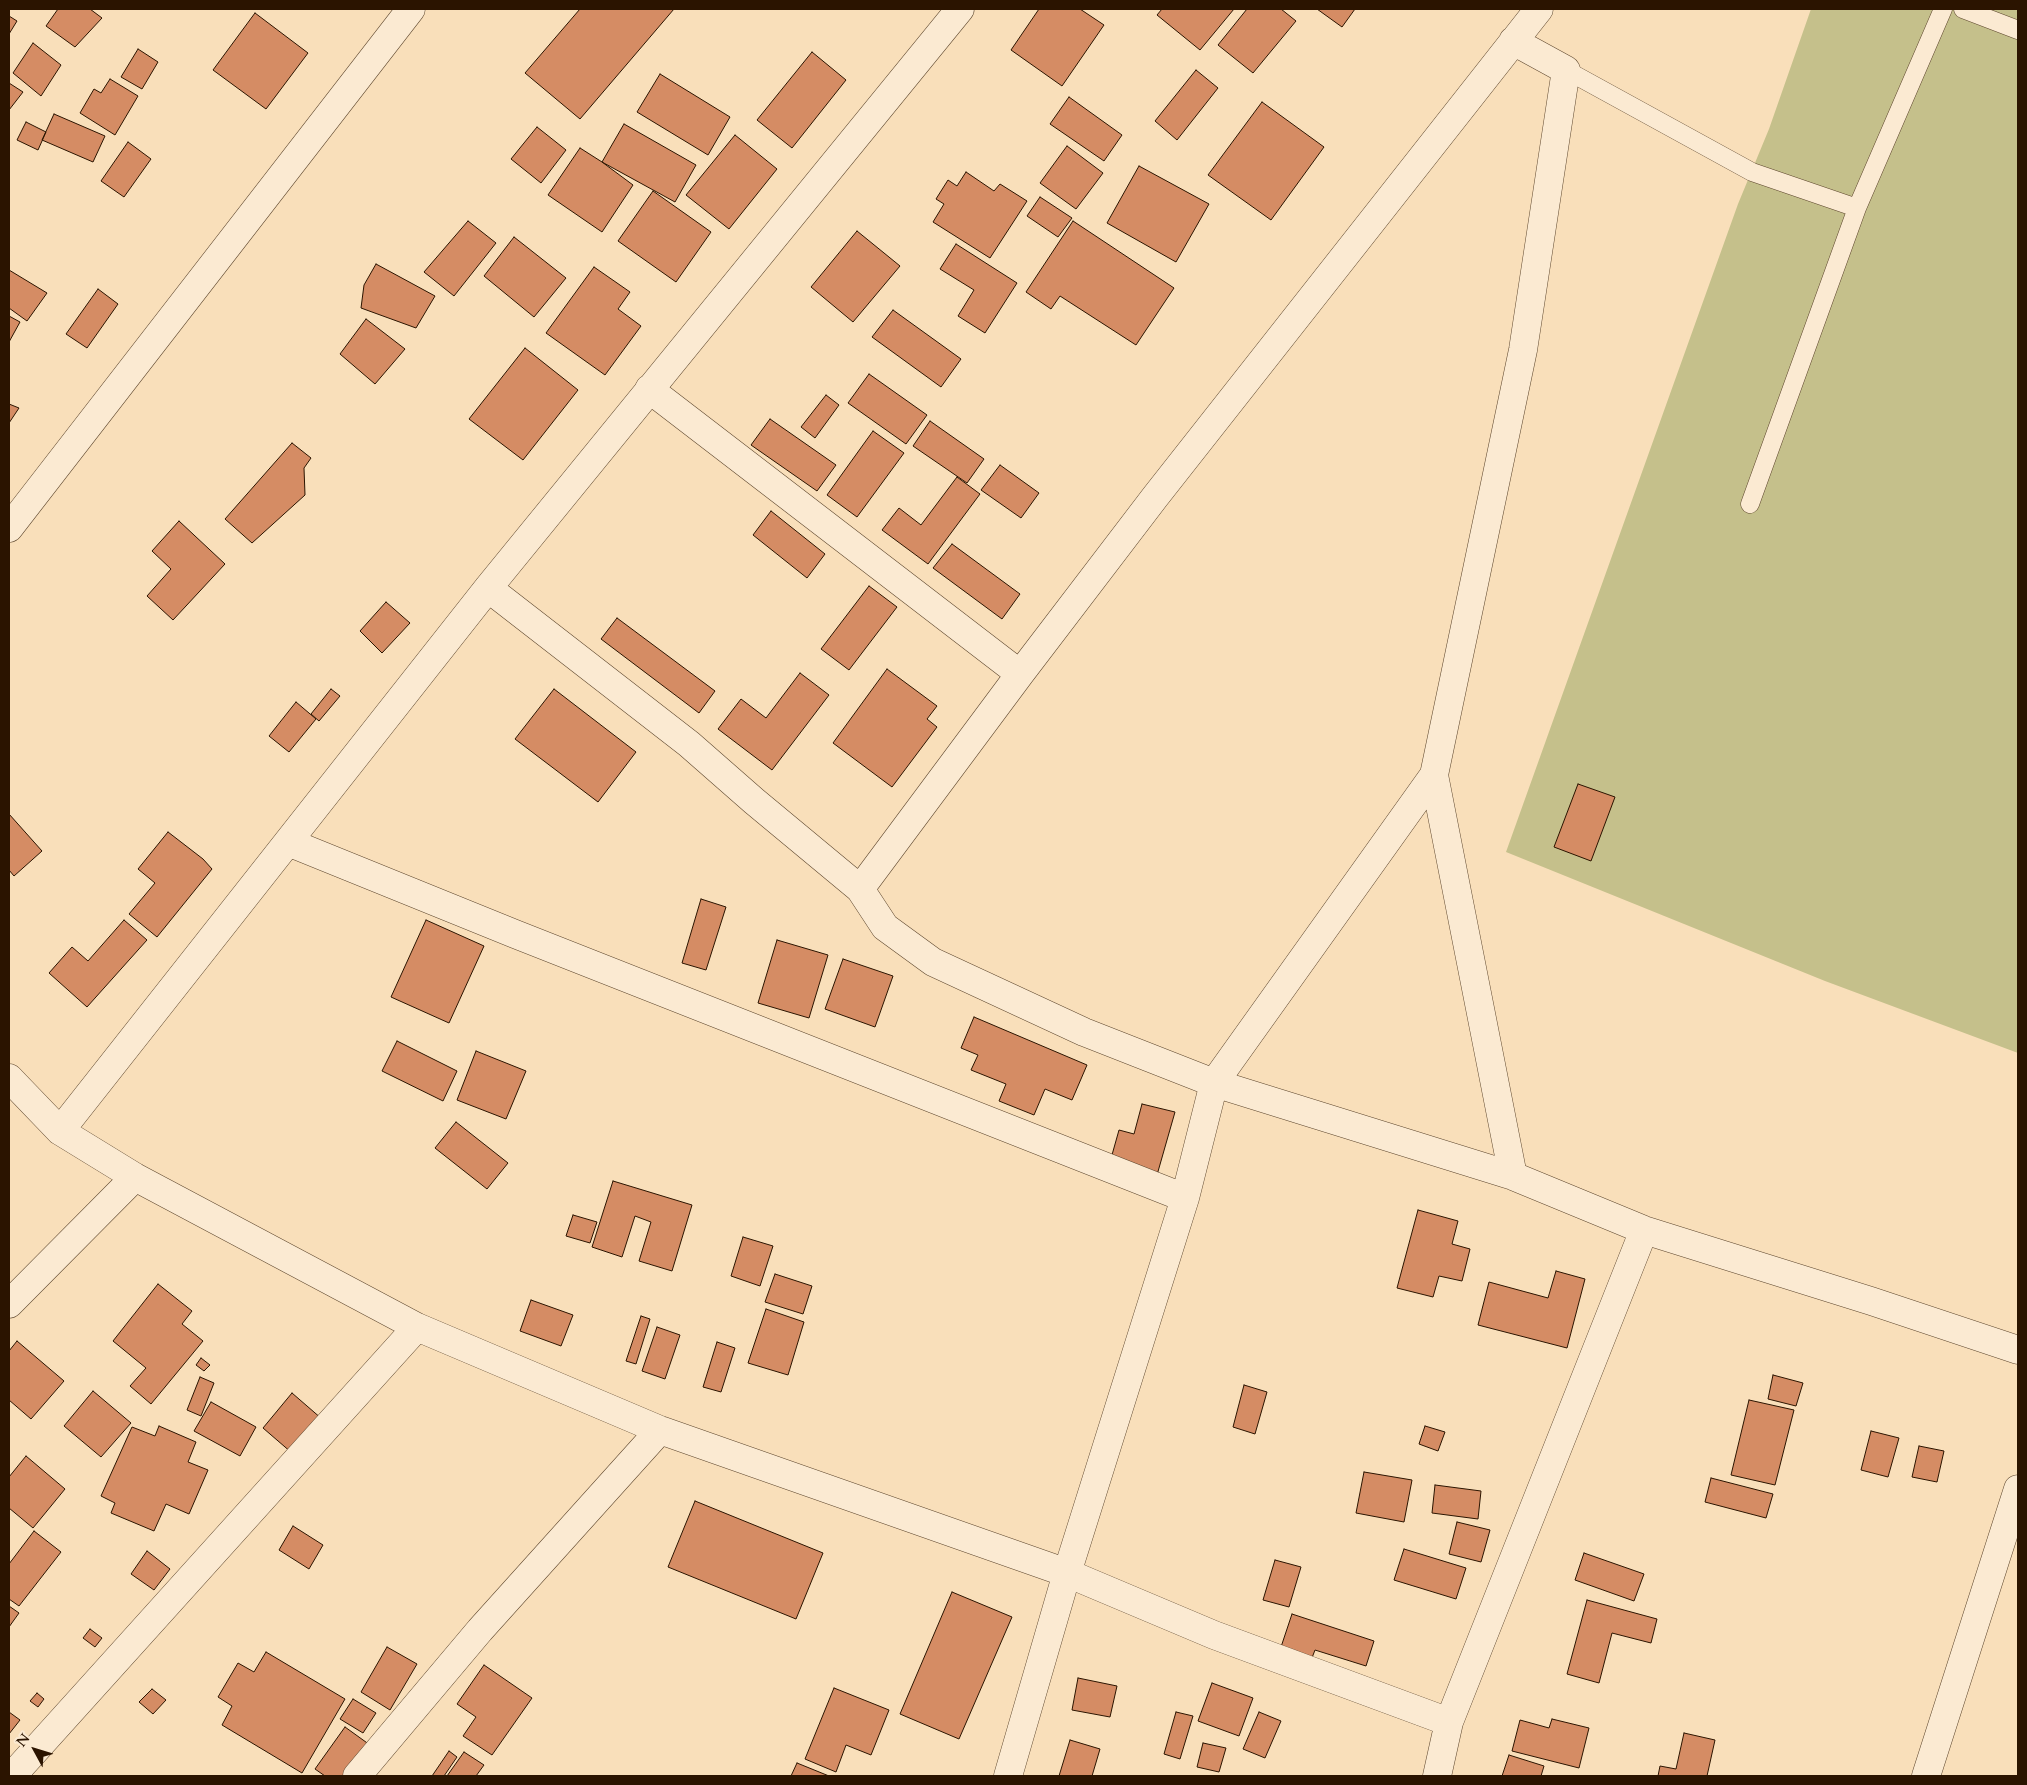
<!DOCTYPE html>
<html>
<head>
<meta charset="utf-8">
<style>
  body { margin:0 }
  #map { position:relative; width:2027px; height:1785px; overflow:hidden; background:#f9dfba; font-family:Cardo,serif }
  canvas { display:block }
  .frame { position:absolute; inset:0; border:10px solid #2b1400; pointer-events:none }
  .north { position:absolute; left:10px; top:1725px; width:50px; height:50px; -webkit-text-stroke:4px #fbead2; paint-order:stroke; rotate:309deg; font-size:14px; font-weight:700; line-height:20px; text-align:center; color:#2b1400 }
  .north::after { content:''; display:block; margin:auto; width:18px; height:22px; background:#2b1400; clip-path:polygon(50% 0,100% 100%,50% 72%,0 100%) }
</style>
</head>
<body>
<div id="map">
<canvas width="2027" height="1785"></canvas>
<div class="frame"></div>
<div class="north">N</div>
</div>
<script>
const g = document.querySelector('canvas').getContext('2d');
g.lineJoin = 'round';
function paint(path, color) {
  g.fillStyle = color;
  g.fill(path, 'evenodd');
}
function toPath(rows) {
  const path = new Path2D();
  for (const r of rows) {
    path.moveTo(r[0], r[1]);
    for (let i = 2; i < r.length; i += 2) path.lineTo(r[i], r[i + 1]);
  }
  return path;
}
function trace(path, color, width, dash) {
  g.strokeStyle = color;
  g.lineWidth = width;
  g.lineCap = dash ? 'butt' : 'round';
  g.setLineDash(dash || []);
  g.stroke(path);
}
paint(toPath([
  [1811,9,2018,9,2018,1053,1825,981,1506,852,1738,204,1769,129]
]), '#c5c08b');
const building = toPath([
  [58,9,90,9,102,18,75,47,46,26,58,9],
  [580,9,674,9,580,119,525,73,580,9],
  [1039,9,1080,9,1104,25,1062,86,1011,50,1039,9],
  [1162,9,1234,9,1200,50,1157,15,1162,9],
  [1247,9,1281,9,1296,21,1253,73,1218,45,1247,9],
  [1317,9,1355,9,1342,27,1317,9],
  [255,13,308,53,266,109,213,70,255,13],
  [9,16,17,21,9,34,9,16],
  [33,43,61,65,41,96,13,73,33,43],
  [138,49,158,62,142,89,121,77,138,49],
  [812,52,846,80,792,148,757,120,812,52],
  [1196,70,1218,88,1177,140,1155,121,1196,70],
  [660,74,730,117,708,155,637,112,660,74],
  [110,79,138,96,115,135,80,113,94,89,101,93,110,79],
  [9,83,23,92,9,110,9,83],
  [1069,97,1122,135,1104,161,1050,124,1069,97],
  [1262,102,1324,147,1271,220,1208,175,1262,102],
  [54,114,105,136,93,162,42,140,54,114],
  [26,122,46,132,38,150,17,140,26,122],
  [624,124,696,165,675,202,602,162,624,124],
  [537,127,566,150,541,183,511,159,537,127],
  [735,135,777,169,729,229,686,195,735,135],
  [128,142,151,159,124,197,101,181,128,142],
  [1067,146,1103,173,1076,209,1040,183,1067,146],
  [580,148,602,162,633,185,602,232,548,195,580,148],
  [1139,166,1209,204,1176,262,1107,223,1139,166],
  [966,172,994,191,1000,184,1027,201,990,258,933,222,944,204,936,199,948,180,957,186,966,172],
  [653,191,711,232,676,282,618,241,653,191],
  [1040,197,1072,218,1058,237,1027,216,1040,197],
  [468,221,496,243,454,296,424,272,468,221],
  [1073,221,1174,288,1136,345,1060,296,1051,309,1026,292,1073,221],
  [857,231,900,266,853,322,811,287,857,231],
  [514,237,566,278,534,317,484,276,514,237],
  [956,244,1017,283,985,333,958,316,974,290,940,269,956,244],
  [376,264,435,296,416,328,361,308,364,285,376,264],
  [594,267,630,292,618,309,641,326,605,375,546,333,594,267],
  [9,270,47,293,27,321,9,308,9,270],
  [98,289,118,304,87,348,66,334,98,289],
  [893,310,961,359,941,387,872,337,893,310],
  [9,316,20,322,9,342,9,316],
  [366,319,405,349,375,384,340,354,366,319],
  [525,348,578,390,523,460,469,419,525,348],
  [869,374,927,415,906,444,848,403,869,374],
  [826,395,839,405,815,438,801,427,826,395],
  [9,404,19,408,9,423,9,404],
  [770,419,836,465,817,491,751,445,770,419],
  [930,421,984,459,967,483,913,446,930,421],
  [873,431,904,453,857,517,827,495,873,431],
  [292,443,311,458,304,468,305,495,252,543,225,519,292,443],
  [1000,465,1039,493,1021,518,981,490,1000,465],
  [957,477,980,494,928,564,882,530,899,508,921,525,957,477],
  [771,511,825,554,807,578,753,535,771,511],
  [179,521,225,564,173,620,147,596,171,569,152,551,179,521],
  [952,544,1020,594,1002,619,933,568,952,544],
  [869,586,897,607,849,670,821,649,869,586],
  [386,602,410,623,382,653,360,631,386,602],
  [617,618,715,691,699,713,601,639,617,618],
  [887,669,937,706,927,719,937,727,892,787,833,743,887,669],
  [800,673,829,695,772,770,718,729,741,699,766,718,800,673],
  [331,689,340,696,319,721,311,714,331,689],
  [554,689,636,752,598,802,515,739,554,689],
  [296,702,316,719,289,752,269,736,296,702],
  [1578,784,1615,797,1591,861,1554,847,1578,784],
  [9,814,42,851,14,876,9,870,9,814],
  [168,832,203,859,212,869,157,937,129,914,155,883,138,869,168,832],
  [701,899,726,907,706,970,682,963,701,899],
  [124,920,147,940,87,1007,49,973,72,947,88,961,124,920],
  [426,920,484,946,449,1023,391,997,426,920],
  [777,940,828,955,809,1018,758,1003,777,940],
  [843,959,893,976,875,1027,825,1009,843,959],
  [974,1017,1087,1065,1072,1100,1045,1089,1034,1115,999,1101,1006,1084,971,1070,978,1055,961,1048,974,1017],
  [397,1041,457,1071,443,1101,382,1071,397,1041],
  [476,1051,526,1071,506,1119,457,1100,476,1051],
  [1142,1104,1175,1112,1157,1175,1110,1162,1119,1130,1134,1134,1142,1104],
  [456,1122,508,1163,487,1189,435,1148,456,1122],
  [613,1181,692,1205,672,1271,639,1261,651,1222,635,1216,622,1257,592,1247,613,1181],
  [1418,1210,1458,1221,1452,1244,1470,1249,1462,1281,1439,1276,1433,1297,1397,1288,1418,1210],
  [573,1215,597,1222,590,1243,566,1236,573,1215],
  [743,1237,773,1246,760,1286,731,1276,743,1237],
  [1556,1271,1585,1279,1567,1348,1478,1325,1489,1282,1548,1298,1556,1271],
  [775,1274,812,1286,803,1314,765,1302,775,1274],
  [158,1284,192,1311,182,1324,203,1341,151,1404,130,1386,146,1368,113,1341,158,1284],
  [531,1300,573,1315,561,1346,520,1331,531,1300],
  [766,1309,804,1322,788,1375,748,1363,766,1309],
  [641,1316,650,1319,636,1364,626,1361,641,1316],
  [657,1327,680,1335,665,1379,642,1371,657,1327],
  [17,1341,64,1381,31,1419,9,1400,9,1351,17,1341],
  [717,1342,735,1348,721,1392,703,1387,717,1342],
  [201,1358,210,1365,204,1371,196,1365,201,1358],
  [1773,1375,1803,1383,1796,1406,1768,1399,1773,1375],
  [200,1377,214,1383,201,1416,187,1410,200,1377],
  [1244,1385,1267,1392,1255,1434,1233,1427,1244,1385],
  [93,1391,131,1423,101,1457,64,1426,93,1391],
  [292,1393,322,1419,292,1453,263,1428,292,1393],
  [1749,1400,1794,1410,1775,1485,1731,1475,1749,1400],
  [211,1402,256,1427,240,1456,194,1431,211,1402],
  [159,1426,196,1442,188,1462,208,1470,189,1514,166,1504,154,1531,111,1513,115,1503,101,1496,132,1427,155,1436,159,1426],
  [1425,1426,1445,1432,1438,1451,1419,1444,1425,1426],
  [1871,1431,1899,1438,1888,1477,1861,1470,1871,1431],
  [1919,1446,1944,1451,1937,1482,1912,1477,1919,1446],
  [26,1456,65,1489,33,1528,9,1508,9,1477,26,1456],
  [1364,1472,1412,1480,1404,1522,1356,1513,1364,1472],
  [1711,1478,1773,1494,1766,1518,1705,1502,1711,1478],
  [1435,1485,1481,1491,1478,1519,1432,1513,1435,1485],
  [695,1501,823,1553,796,1619,668,1567,695,1501],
  [1457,1522,1490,1530,1481,1562,1449,1554,1457,1522],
  [293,1526,323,1545,309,1569,279,1550,293,1526],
  [34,1531,61,1552,19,1606,9,1599,9,1564,34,1531],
  [1404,1549,1466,1568,1456,1599,1394,1580,1404,1549],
  [147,1551,170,1569,154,1590,131,1574,147,1551],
  [1584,1553,1644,1574,1634,1601,1575,1580,1584,1553],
  [1275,1560,1301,1567,1289,1607,1263,1600,1275,1560],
  [952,1592,1012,1617,959,1739,900,1714,952,1592],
  [1587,1600,1657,1619,1651,1643,1612,1633,1599,1683,1567,1674,1587,1600],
  [9,1606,19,1613,9,1627,9,1606],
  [1292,1614,1374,1641,1366,1666,1315,1650,1310,1663,1279,1653,1292,1614],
  [90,1629,102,1638,95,1647,83,1638,90,1629],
  [387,1647,417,1664,390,1710,361,1692,387,1647],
  [266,1652,345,1699,302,1773,222,1725,232,1706,218,1697,238,1663,254,1672,266,1652],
  [484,1665,532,1698,492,1755,463,1736,476,1717,457,1704,484,1665],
  [1078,1678,1117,1686,1110,1717,1072,1710,1078,1678],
  [1212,1683,1253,1698,1239,1736,1198,1721,1212,1683],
  [834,1688,889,1710,871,1755,846,1745,836,1772,805,1759,834,1688],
  [152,1689,166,1700,153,1714,139,1702,152,1689],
  [37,1693,44,1699,38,1707,30,1701,37,1693],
  [353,1699,376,1713,363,1733,340,1719,353,1699],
  [9,1712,20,1720,9,1734,9,1712],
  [1176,1712,1193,1716,1180,1759,1164,1754,1176,1712],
  [1259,1712,1281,1721,1265,1758,1243,1749,1259,1712],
  [1552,1719,1589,1728,1579,1768,1512,1751,1520,1720,1549,1728,1552,1719],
  [345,1727,370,1745,347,1776,325,1776,315,1769,345,1727],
  [1684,1733,1715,1740,1707,1776,1658,1776,1660,1766,1676,1769,1684,1733],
  [1070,1740,1100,1749,1092,1776,1059,1776,1070,1740],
  [1203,1743,1226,1748,1219,1772,1197,1767,1203,1743],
  [449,1751,457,1757,444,1776,432,1776,449,1751],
  [464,1752,484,1765,476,1776,447,1776,464,1752],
  [1509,1755,1544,1766,1541,1776,1502,1776,1509,1755],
  [797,1763,829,1776,791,1776,797,1763]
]);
paint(building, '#d58c64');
trace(building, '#2b1400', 1);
const service = toPath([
  [1963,9,2018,30],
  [1566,70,1752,172,1857,208,1943,9],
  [1750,504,1857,208]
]);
const minor = toPath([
  [649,389,1020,674],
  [9,528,411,9],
  [488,588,689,744,754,801,860,889,885,927,933,962,1084,1032,1214,1083,1513,1176,1644,1230,1871,1301,2018,1350],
  [1434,775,1513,1176],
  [288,842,515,934,1185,1198],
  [860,889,1020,674,1155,497,1539,9],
  [9,1078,60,1131,135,1177,417,1327,660,1430,1067,1573,1214,1635,1449,1722],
  [60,1131,488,588,960,9],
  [9,1304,135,1177],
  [12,1776,417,1327],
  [357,1776,480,1630,660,1430],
  [1008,1776,1067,1573,1185,1198,1214,1083,1434,775,1523,350,1566,70,1513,41],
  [1437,1776,1449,1722,1644,1230],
  [1926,1776,2018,1489]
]);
trace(service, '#5e472e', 19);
trace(minor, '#5e472e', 29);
trace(service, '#fbead2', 18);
trace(minor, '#fbead2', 28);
</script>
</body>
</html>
